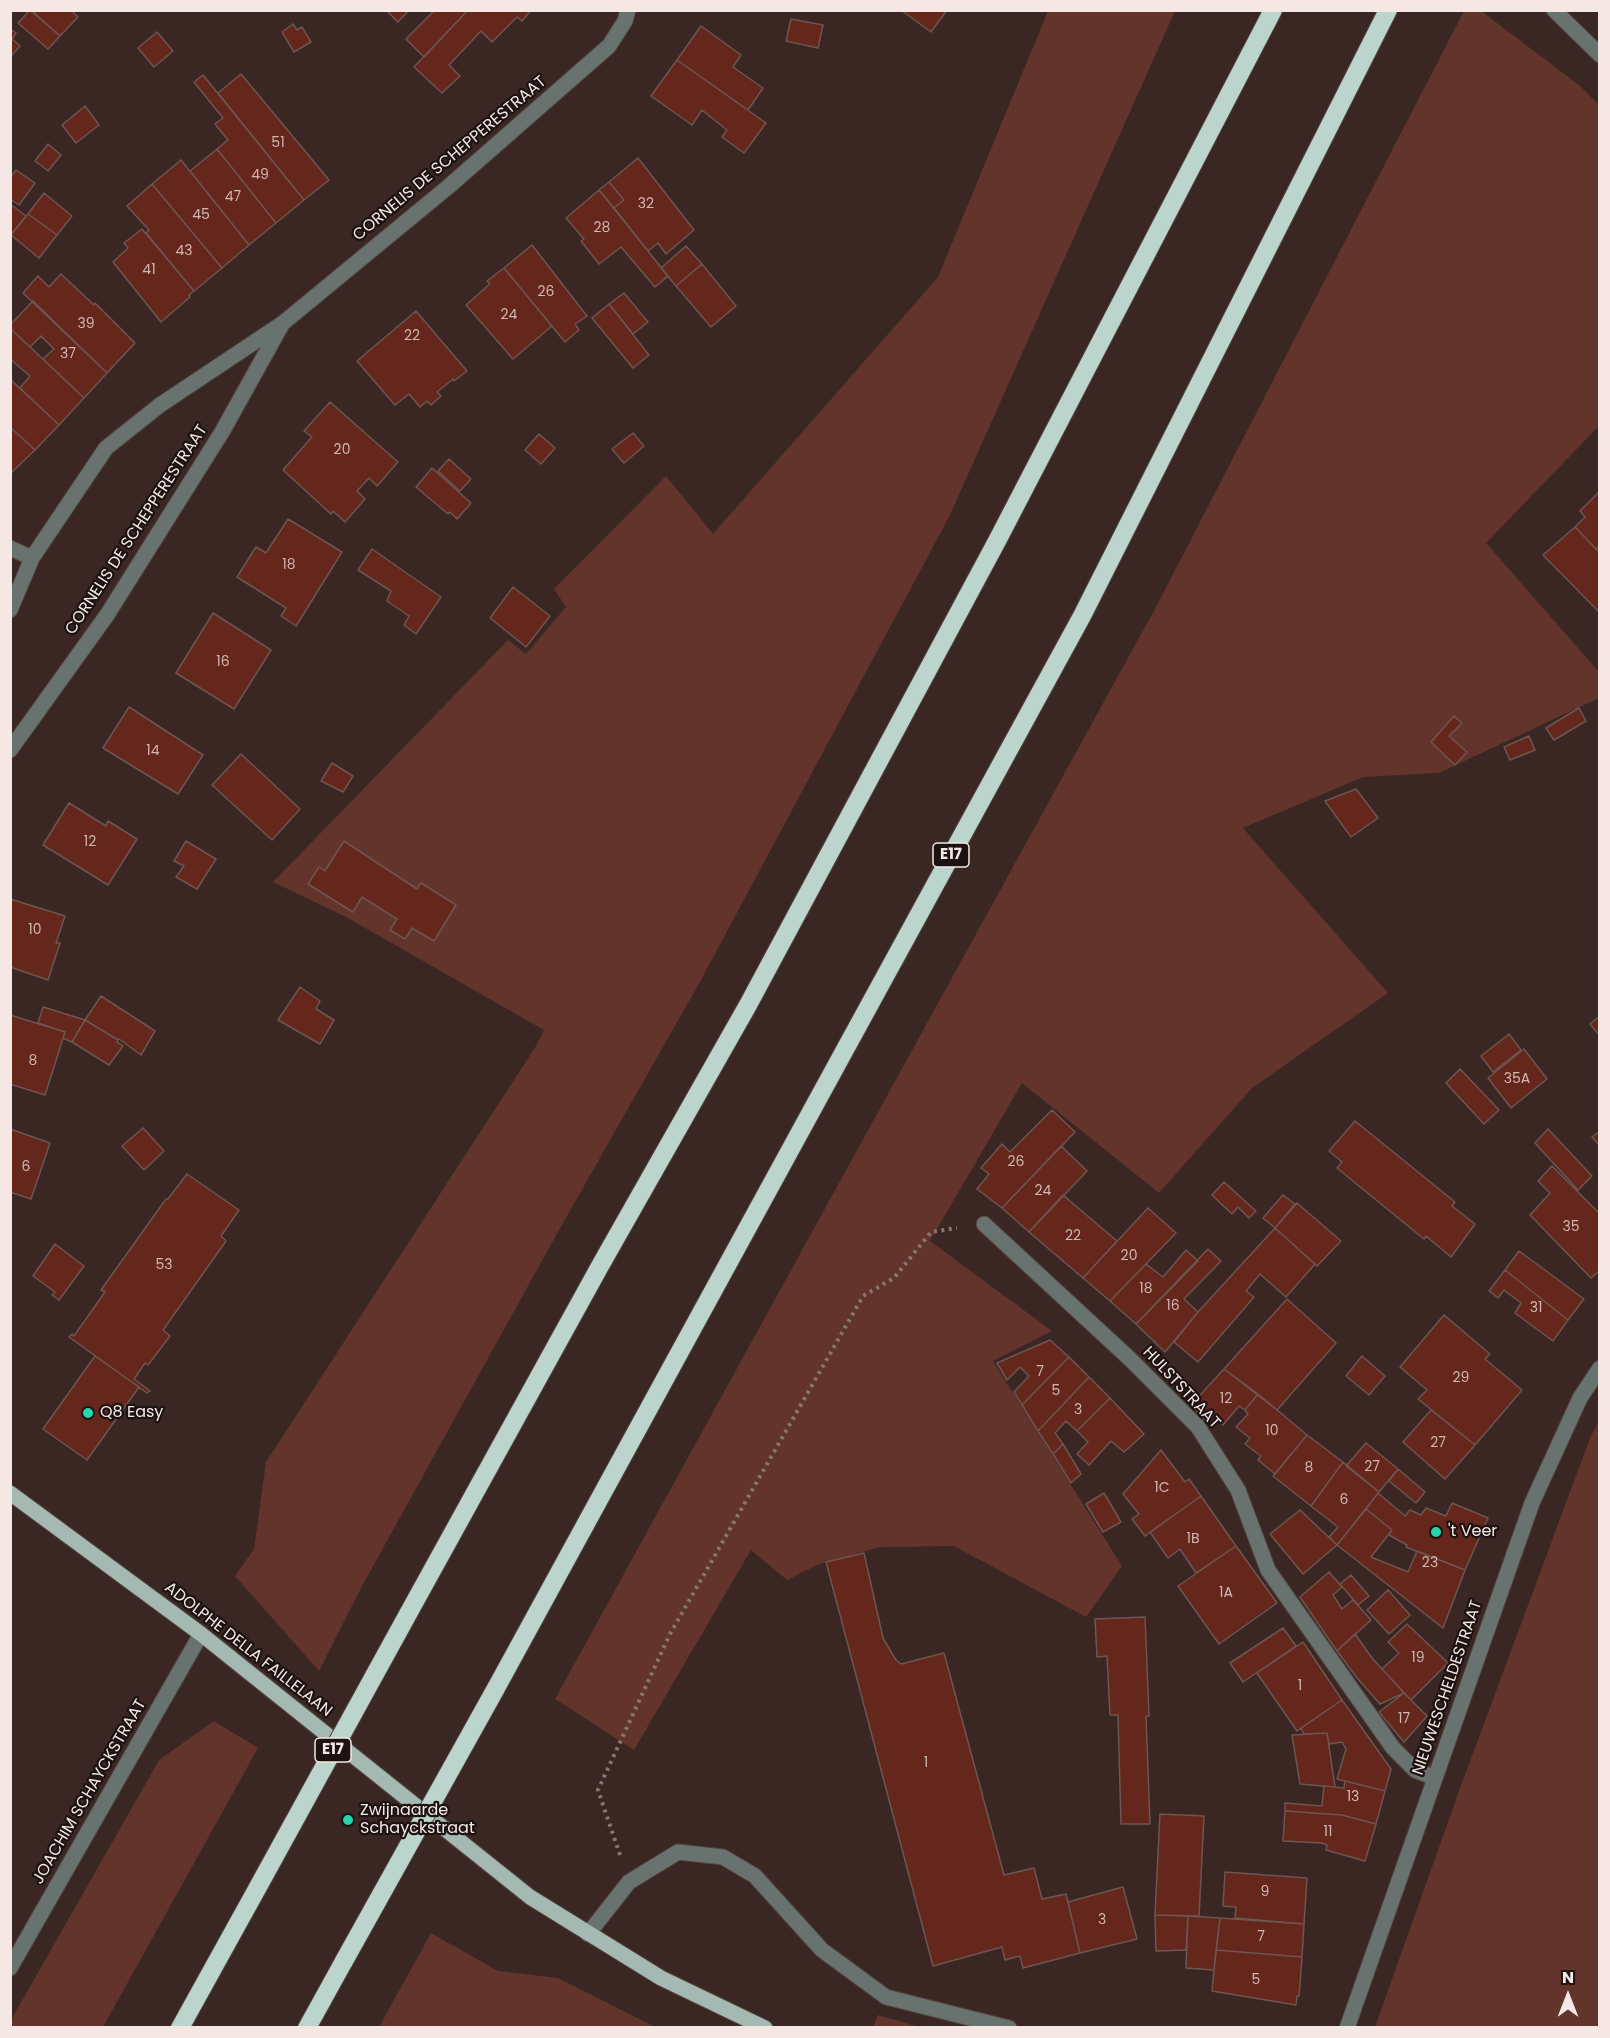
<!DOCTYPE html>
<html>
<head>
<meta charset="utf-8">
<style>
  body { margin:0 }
  #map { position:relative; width:1610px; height:2038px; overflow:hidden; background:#3a2723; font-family:Poppins,sans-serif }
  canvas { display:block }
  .frame { position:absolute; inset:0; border:12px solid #f5e7e4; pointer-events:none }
  .north { position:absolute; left:1538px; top:1966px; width:60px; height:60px; -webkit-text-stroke:4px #1b1211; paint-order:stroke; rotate:0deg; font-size:16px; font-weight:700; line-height:24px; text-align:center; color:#f5e7e4 }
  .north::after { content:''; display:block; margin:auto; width:21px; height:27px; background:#f5e7e4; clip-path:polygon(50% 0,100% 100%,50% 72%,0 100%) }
</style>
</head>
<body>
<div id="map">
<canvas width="1610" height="2038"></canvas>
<div class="frame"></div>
<div class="north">N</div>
</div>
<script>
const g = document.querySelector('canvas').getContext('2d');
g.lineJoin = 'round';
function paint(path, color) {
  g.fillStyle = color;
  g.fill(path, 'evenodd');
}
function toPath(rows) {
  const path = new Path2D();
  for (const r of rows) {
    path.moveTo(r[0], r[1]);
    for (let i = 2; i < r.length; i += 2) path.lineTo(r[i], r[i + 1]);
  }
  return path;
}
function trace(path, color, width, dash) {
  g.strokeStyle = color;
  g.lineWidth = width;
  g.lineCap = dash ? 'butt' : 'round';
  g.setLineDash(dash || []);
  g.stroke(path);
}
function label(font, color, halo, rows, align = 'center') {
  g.font = font + ' Poppins,sans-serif';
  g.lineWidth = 4.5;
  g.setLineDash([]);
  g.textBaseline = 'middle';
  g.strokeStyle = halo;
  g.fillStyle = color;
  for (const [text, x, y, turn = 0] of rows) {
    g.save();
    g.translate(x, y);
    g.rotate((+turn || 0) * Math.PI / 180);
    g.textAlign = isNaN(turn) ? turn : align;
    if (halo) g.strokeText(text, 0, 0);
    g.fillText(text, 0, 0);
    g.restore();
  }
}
paint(toPath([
  [1048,11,1175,11,949,517,701,980,554,1239,361,1588,319,1671,235,1576,254,1549,266,1462,536,1046,544,1030,348,918,273,882,508,640,526,654,566,607,554,589,666,476,713,534,938,277],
  [1464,11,1481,11,1579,85,1599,105,1599,426,1486,543,1599,672,1599,698,1439,773,1363,777,1243,828,1388,993,1252,1088,1159,1193,1022,1083,930,1241,1052,1331,993,1361,1122,1566,1086,1617,954,1546,880,1547,819,1564,787,1580,751,1550,634,1750,555,1699,1156,607],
  [1599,1421,1599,2027,1375,2027,1459,1791,1590,1438],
  [214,1721,258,1748,103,2027,11,2027,11,2020,159,1760],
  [431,1933,498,1971,558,1978,655,2027,379,2027],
  [878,2015,919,2027,920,2027,873,2027]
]), '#62342b');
const building = toPath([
  [30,10,60,36,48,49,18,23,30,10],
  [31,10,71,10,78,17,60,36,31,10],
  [386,10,409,10,398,22,386,10],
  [435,10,468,10,424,57,406,39,435,10],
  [468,10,531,10,522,21,517,17,492,42,481,31,449,65,460,76,442,93,414,67,468,10],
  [901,10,947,10,931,32,901,10],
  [791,19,823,25,818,48,786,41,791,19],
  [293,24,297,30,302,27,311,42,294,52,282,32,293,24],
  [701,26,741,55,733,67,763,88,748,110,677,60,701,26],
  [10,29,16,33,12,39,20,46,10,57,10,29],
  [157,32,173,51,154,67,138,48,157,32],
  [677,60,766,123,744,153,722,137,727,130,702,110,692,125,651,96,677,60],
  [241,74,329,180,304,200,218,93,241,74],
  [203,75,304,200,276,223,217,149,228,140,215,124,223,118,194,82,203,75],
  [85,106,99,125,76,143,62,125,85,106],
  [48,144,61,155,48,171,35,161,48,144],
  [217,149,276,223,249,245,190,171,217,149],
  [638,158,694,230,666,254,658,243,648,251,614,208,624,200,609,182,638,158],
  [181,160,249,245,222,268,152,184,181,160],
  [16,170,35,183,19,205,10,199,10,178,16,170],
  [609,182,624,200,614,208,599,190,609,182],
  [152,184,222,268,194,291,146,233,149,230,127,206,152,184],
  [599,190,668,276,655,287,621,247,599,264,581,241,584,239,566,218,599,190],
  [44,193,72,216,57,235,28,214,44,193],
  [10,204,26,216,10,236,10,204],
  [28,214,57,235,39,258,11,235,28,214],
  [142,229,194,291,189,295,190,297,161,322,113,262,128,248,124,243,142,229],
  [532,245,587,316,575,324,579,330,565,342,504,268,532,245],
  [686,246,702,264,676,286,661,268,686,246],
  [702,264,736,306,711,327,676,286,702,264],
  [504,268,552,326,513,359,466,305,490,284,487,281,504,268],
  [61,274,94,305,95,303,135,343,107,373,23,293,38,276,49,287,61,274],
  [624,293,648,322,633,334,609,304,624,293],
  [33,301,107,373,84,398,43,359,54,349,41,336,30,347,10,328,10,325,33,301],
  [609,304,649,355,633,368,592,318,609,304],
  [416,311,467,371,454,381,453,379,437,392,441,396,431,405,427,401,420,407,409,394,395,405,357,361,416,311],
  [10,328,84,398,59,425,20,388,30,376,10,359,10,328],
  [10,379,59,425,35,450,10,427,10,379],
  [330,402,398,462,377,486,369,478,357,491,365,499,345,522,333,511,331,514,283,470,312,437,304,431,330,402],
  [10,427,35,450,10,474,10,427],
  [633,433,644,446,624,463,612,449,633,433],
  [539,434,555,448,541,464,525,450,539,434],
  [449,459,471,479,460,491,438,471,449,459],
  [432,468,471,503,457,519,450,512,448,514,416,487,432,468],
  [1600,491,1600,545,1596,549,1575,527,1585,517,1580,511,1600,491],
  [288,519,342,552,296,626,281,616,286,608,237,577,256,547,266,553,288,519],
  [1575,527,1600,553,1600,613,1543,555,1575,527],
  [372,549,441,597,416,634,404,625,409,616,387,601,391,591,358,570,372,549],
  [513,587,550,616,526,647,490,618,513,587],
  [213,613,271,650,234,709,176,673,213,613],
  [129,707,203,755,178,794,103,748,129,707],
  [1579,708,1586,721,1554,740,1546,728,1579,708],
  [1454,716,1462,723,1449,736,1467,752,1455,765,1431,742,1454,716],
  [1529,736,1535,750,1510,760,1504,747,1529,736],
  [241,754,300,809,272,840,212,785,241,754],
  [332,763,353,776,343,792,321,781,332,763],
  [1356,789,1378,818,1351,837,1325,801,1356,789],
  [69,803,106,826,108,821,137,839,108,885,43,845,69,803],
  [186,841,216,859,197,889,176,877,184,866,174,861,186,841],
  [344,841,417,889,421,883,456,905,434,941,412,928,405,939,390,930,397,919,362,897,353,912,308,884,319,867,325,871,344,841],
  [10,899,65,916,56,943,60,943,48,980,10,967,10,899],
  [300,987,320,1001,316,1009,334,1020,320,1044,278,1020,300,987],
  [101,996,155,1031,141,1055,119,1039,118,1040,85,1020,101,996],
  [43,1007,85,1020,72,1042,63,1038,65,1032,38,1023,43,1007],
  [10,1015,65,1032,45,1095,10,1084,10,1015],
  [1600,1016,1600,1036,1590,1024,1600,1016],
  [85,1020,118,1040,117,1042,123,1046,109,1065,72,1042,85,1020],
  [1509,1034,1521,1050,1493,1072,1481,1056,1509,1034],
  [1524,1049,1547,1079,1511,1108,1488,1078,1524,1049],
  [1460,1069,1499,1110,1484,1124,1446,1083,1460,1069],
  [1052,1110,1075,1132,1002,1208,977,1189,989,1174,981,1168,1002,1144,1010,1152,1052,1110],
  [1355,1121,1455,1202,1452,1206,1475,1224,1451,1257,1426,1236,1424,1239,1337,1168,1342,1162,1329,1151,1355,1121],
  [143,1128,164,1151,144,1170,122,1146,143,1128],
  [10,1129,50,1143,31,1199,10,1192,10,1129],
  [1548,1129,1592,1176,1578,1190,1535,1143,1548,1129],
  [1600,1131,1600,1146,1592,1137,1600,1131],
  [1061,1146,1087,1171,1029,1232,1002,1208,1061,1146],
  [1552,1166,1600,1214,1600,1270,1591,1278,1530,1215,1550,1193,1538,1181,1552,1166],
  [187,1174,239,1210,221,1236,226,1241,163,1330,170,1336,148,1365,145,1363,134,1379,150,1391,147,1393,69,1337,72,1334,74,1336,105,1292,101,1290,166,1199,168,1199,187,1174],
  [1224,1182,1256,1211,1249,1218,1238,1207,1232,1214,1212,1195,1224,1182],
  [1063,1195,1117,1241,1083,1278,1029,1232,1063,1195],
  [1283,1195,1295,1204,1275,1228,1263,1218,1283,1195],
  [1297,1203,1341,1241,1317,1266,1275,1228,1297,1203],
  [1148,1208,1176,1233,1110,1301,1083,1278,1148,1208],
  [1275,1228,1315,1264,1286,1297,1260,1274,1246,1291,1254,1297,1198,1362,1174,1342,1198,1312,1275,1228],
  [55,1244,84,1266,59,1300,52,1295,55,1292,33,1276,55,1244],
  [1208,1249,1221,1261,1184,1299,1198,1312,1165,1352,1136,1324,1208,1249],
  [1186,1250,1198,1261,1136,1324,1110,1301,1146,1264,1163,1277,1186,1250],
  [1519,1251,1584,1299,1568,1320,1505,1270,1519,1251],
  [1505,1270,1568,1320,1553,1341,1515,1313,1521,1303,1504,1290,1498,1298,1489,1291,1505,1270],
  [1287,1299,1336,1343,1277,1410,1224,1369,1287,1299],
  [1444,1315,1490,1354,1485,1359,1522,1390,1475,1445,1418,1399,1427,1390,1400,1367,1444,1315],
  [1050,1340,1069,1357,1022,1405,1014,1392,1029,1376,1020,1367,1007,1380,997,1363,1050,1340],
  [95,1356,139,1387,87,1460,43,1429,95,1356],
  [1362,1356,1385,1376,1369,1395,1346,1376,1362,1356],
  [1069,1357,1089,1377,1038,1431,1022,1405,1069,1357],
  [1224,1369,1258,1394,1245,1410,1239,1406,1223,1425,1213,1415,1206,1421,1191,1405,1224,1369],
  [1089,1377,1110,1398,1077,1431,1066,1421,1055,1433,1063,1444,1053,1454,1038,1431,1089,1377],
  [1258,1394,1307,1435,1275,1474,1258,1460,1261,1456,1245,1444,1250,1438,1236,1427,1248,1414,1245,1410,1258,1394],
  [1110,1398,1144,1434,1124,1452,1111,1441,1089,1465,1077,1454,1088,1442,1077,1431,1110,1398],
  [1431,1410,1475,1445,1445,1479,1403,1442,1431,1410],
  [1307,1435,1343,1462,1311,1506,1273,1476,1307,1435],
  [1366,1443,1398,1469,1379,1492,1346,1466,1366,1443],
  [1063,1444,1081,1474,1071,1483,1053,1454,1063,1444],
  [1161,1450,1185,1482,1189,1479,1201,1496,1145,1536,1132,1519,1139,1514,1123,1494,1161,1450],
  [1343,1462,1379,1492,1337,1545,1329,1537,1338,1527,1311,1506,1343,1462],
  [1398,1469,1425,1492,1416,1503,1389,1481,1398,1469],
  [1104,1493,1121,1522,1103,1532,1086,1504,1104,1493],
  [1378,1493,1405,1516,1410,1510,1421,1515,1426,1508,1446,1516,1452,1503,1488,1518,1465,1570,1406,1547,1407,1545,1389,1535,1392,1530,1366,1509,1378,1493],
  [1201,1496,1236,1546,1196,1573,1180,1549,1168,1558,1150,1532,1201,1496],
  [1366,1509,1392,1530,1371,1557,1408,1572,1417,1551,1465,1570,1443,1628,1337,1545,1366,1509],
  [1300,1510,1337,1545,1303,1574,1270,1534,1300,1510],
  [1236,1546,1277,1603,1219,1644,1178,1586,1236,1546],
  [864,1553,883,1638,896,1660,901,1664,944,1653,1004,1875,1034,1868,1042,1899,1066,1894,1080,1953,1023,1968,1020,1956,1005,1960,1002,1947,933,1966,826,1562,864,1553],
  [1329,1572,1342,1587,1333,1595,1342,1609,1353,1600,1371,1620,1337,1651,1300,1597,1329,1572],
  [1351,1575,1369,1596,1358,1605,1340,1584,1351,1575],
  [1388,1590,1410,1615,1389,1634,1367,1610,1388,1590],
  [1145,1617,1149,1716,1146,1716,1150,1824,1121,1824,1118,1715,1110,1715,1107,1656,1097,1657,1095,1619,1145,1617],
  [1407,1624,1448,1663,1411,1700,1382,1669,1399,1653,1388,1642,1407,1624],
  [1283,1628,1296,1646,1243,1682,1230,1663,1283,1628],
  [1355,1634,1372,1658,1404,1693,1380,1704,1358,1679,1337,1651,1355,1634],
  [1303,1642,1342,1700,1297,1731,1257,1673,1303,1642],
  [1404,1693,1427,1716,1404,1742,1379,1712,1404,1693],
  [1342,1700,1391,1769,1385,1791,1337,1779,1346,1749,1342,1742,1329,1744,1327,1733,1304,1734,1301,1728,1342,1700],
  [1327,1733,1335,1787,1300,1784,1292,1735,1327,1733],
  [1345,1781,1385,1791,1376,1824,1342,1815,1285,1811,1285,1803,1322,1806,1324,1786,1344,1788,1345,1781],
  [1285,1811,1342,1815,1376,1824,1365,1861,1326,1850,1327,1845,1322,1843,1283,1841,1285,1811],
  [1160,1814,1204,1816,1199,1916,1155,1915,1160,1814],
  [1225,1872,1307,1878,1304,1924,1235,1918,1236,1907,1223,1906,1225,1872],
  [1123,1887,1137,1939,1080,1953,1068,1902,1123,1887],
  [1155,1915,1188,1916,1186,1950,1156,1951,1155,1915],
  [1188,1916,1220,1918,1214,1970,1186,1968,1188,1916],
  [1220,1918,1304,1924,1302,1957,1216,1950,1220,1918],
  [1216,1950,1302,1957,1299,1996,1297,1996,1296,2005,1212,1991,1216,1950]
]);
paint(building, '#65261c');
trace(building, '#6d5652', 1.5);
const minor = toPath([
  [1554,10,1600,55],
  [10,548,32,558],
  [10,610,32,558,106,448,160,405,283,323,448,187,609,46,625,21,628,10],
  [10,750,107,615,222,432,281,326],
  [984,1224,1130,1359,1198,1427,1238,1490,1268,1570,1393,1748,1415,1770,1435,1778],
  [588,1934,629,1882,678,1852,723,1857,755,1876,822,1950,886,1997,1009,2028],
  [10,1968,201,1634],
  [1347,2028,1532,1503,1580,1398,1600,1368]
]);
const major = toPath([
  [10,1493,201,1634,530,1897,661,1978,765,2028]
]);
const highway = toPath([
  [408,1614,600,1266,748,1005,997,541,1273,10],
  [495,1690,1082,616,1388,10],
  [180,2028,258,1887],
  [307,2028,344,1961]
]);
trace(minor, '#54423e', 17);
trace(major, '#54423e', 17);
trace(highway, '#54423e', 20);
trace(toPath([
  [620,1855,598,1790,670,1634,863,1296,894,1278,931,1232,957,1228]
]), '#877672', 4, [3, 4.5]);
trace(minor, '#68736f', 15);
trace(major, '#a3b9b2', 15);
trace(highway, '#bbd5cc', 18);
const highwayBridge = toPath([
  [258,1887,408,1614],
  [344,1961,495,1690]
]);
trace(highwayBridge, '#54423e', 20, []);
trace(highwayBridge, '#bbd5cc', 18);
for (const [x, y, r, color] of [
  [88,1413,6,"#24d5ae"],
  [1436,1532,6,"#24d5ae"],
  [348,1820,6,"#24d5ae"]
]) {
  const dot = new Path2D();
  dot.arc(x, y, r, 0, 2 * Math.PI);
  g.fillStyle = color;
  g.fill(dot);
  trace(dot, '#1b1211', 2);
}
label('14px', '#d1b7b2', null, [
  ["51",278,143],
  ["49",260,175],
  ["47",233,197],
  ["32",646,204],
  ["45",201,215],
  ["28",602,228],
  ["43",184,251],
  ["41",149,270],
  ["26",546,292],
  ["24",509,315],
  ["39",86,324],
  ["22",412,336],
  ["37",68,354],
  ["20",342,450],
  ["18",289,565],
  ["16",223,662],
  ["14",153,751],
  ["12",90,842],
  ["10",35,930],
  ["8",33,1061],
  ["35A",1517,1079],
  ["26",1016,1162],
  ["6",26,1167],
  ["24",1043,1191],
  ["35",1571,1227],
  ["22",1073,1236],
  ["20",1129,1256],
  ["53",164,1265],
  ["18",1146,1289],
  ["16",1173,1306],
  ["31",1536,1308],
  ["7",1040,1372],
  ["29",1461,1378],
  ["5",1056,1391],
  ["12",1226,1399],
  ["3",1078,1410],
  ["10",1272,1431],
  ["27",1438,1443],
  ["27",1372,1467],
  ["8",1309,1468],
  ["1C",1162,1488],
  ["6",1344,1500],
  ["1B",1193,1539],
  ["23",1430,1563],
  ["1A",1226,1593],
  ["19",1418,1658],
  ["1",1300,1686],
  ["17",1404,1719],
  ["1",926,1763],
  ["13",1353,1797],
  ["11",1328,1832],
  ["9",1265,1892],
  ["3",1102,1920],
  ["7",1261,1937],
  ["5",1256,1980]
]);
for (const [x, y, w] of [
  [951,855,36],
  [333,1750,36]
]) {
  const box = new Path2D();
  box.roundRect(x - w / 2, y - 12, w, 24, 4.5);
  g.fillStyle = '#1b1211';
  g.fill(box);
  trace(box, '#f5e7e4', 1.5);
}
label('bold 15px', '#f5e7e4', null, [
  ["E17",951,855],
  ["E17",333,1750]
]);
label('16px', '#f5e7e4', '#1b1211', [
  ["CORNELIS DE SCHEPPERESTRAAT",450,159,-40],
  ["CORNELIS DE SCHEPPERESTRAAT",137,530,-57],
  ["HULSTSTRAAT",1181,1388,47],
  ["ADOLPHE DELLA FAILLELAAN",248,1650,38],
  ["NIEUWESCHELDESTRAAT",1448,1688,-71],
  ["JOACHIM SCHAYCKSTRAAT",90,1792,-60]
]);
label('16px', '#f5e7e4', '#1b1211', [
  ["Q8 Easy",100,1413],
  ["'t Veer",1448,1532],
  ["Zwijnaarde",360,1811],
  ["Schayckstraat",360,1829]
], 'left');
</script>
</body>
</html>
